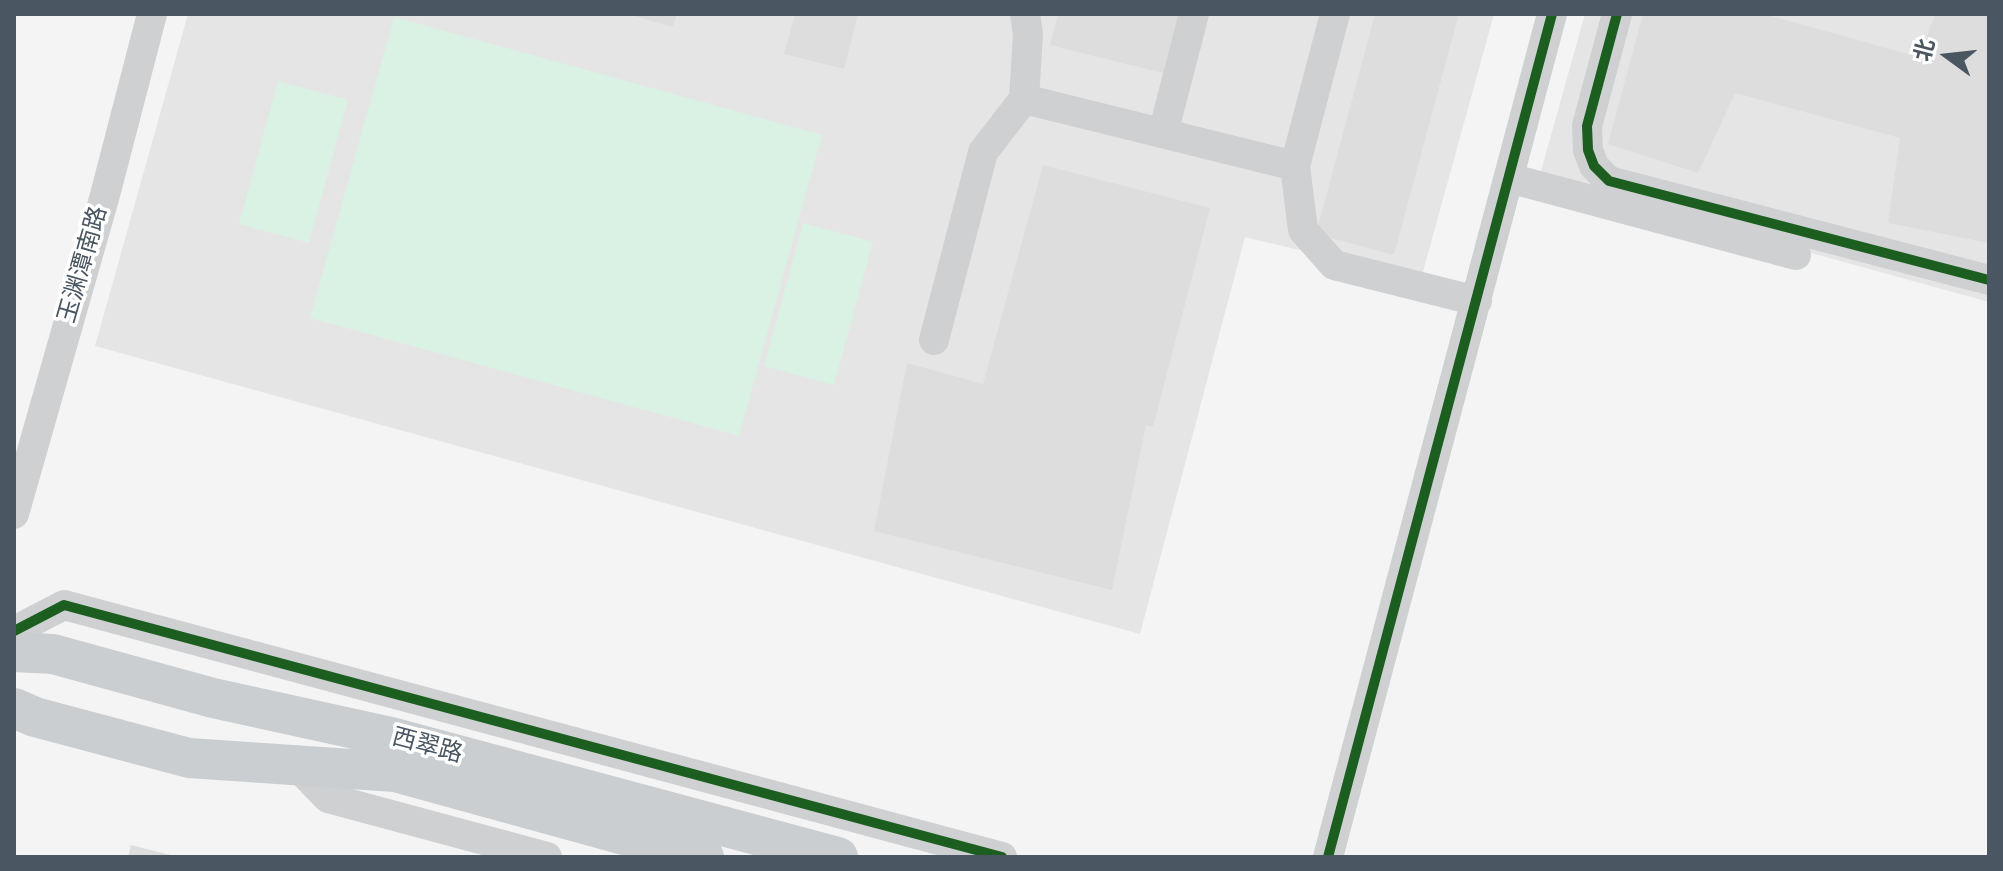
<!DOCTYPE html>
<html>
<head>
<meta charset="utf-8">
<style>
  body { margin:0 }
  #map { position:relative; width:2003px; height:871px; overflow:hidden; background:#f4f4f4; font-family:"Titillium Web","Noto Sans SC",sans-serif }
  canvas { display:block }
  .frame { position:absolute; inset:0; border:16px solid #4a5661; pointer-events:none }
  .north { position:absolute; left:1907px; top:16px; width:80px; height:80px; -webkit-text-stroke:6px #fff; paint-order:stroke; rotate:285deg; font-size:22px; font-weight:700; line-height:32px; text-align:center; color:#4a5661 }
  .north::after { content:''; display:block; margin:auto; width:28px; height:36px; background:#4a5661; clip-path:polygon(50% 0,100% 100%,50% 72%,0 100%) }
</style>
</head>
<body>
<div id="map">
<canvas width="2003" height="871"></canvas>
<div class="frame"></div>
<div class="north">北</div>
</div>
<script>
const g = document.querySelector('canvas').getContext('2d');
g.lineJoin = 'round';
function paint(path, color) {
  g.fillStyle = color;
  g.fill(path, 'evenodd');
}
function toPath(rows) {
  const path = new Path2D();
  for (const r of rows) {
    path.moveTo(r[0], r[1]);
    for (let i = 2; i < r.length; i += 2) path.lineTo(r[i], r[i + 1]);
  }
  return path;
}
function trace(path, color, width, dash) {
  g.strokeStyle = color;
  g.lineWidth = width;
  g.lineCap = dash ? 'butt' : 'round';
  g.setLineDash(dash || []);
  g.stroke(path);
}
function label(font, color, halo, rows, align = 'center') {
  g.font = font + ' "Titillium Web","Noto Sans SC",sans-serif';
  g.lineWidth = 7;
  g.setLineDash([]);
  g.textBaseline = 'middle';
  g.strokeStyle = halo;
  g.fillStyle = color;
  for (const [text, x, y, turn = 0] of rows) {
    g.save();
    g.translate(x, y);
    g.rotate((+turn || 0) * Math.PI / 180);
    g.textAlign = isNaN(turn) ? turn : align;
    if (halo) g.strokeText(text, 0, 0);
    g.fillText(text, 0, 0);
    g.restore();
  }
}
paint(toPath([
  [188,14,1494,14,1421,279,1245,237,1140,634,95,346],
  [1585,14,1989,14,1989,302,1539,178]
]), '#e6e5e6');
paint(toPath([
  [394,17,822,135,739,436,310,318],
  [278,81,348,100,309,243,239,224],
  [803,223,873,242,834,385,764,366]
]), '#d9f2e3');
paint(toPath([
  [627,14,677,14,673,27],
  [795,14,858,14,844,69,784,54],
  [1058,14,1182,14,1167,74,1050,45],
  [1375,14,1448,14,1458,17,1394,255,1316,234],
  [1643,14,1764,14,1919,57,1935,14,1989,14,1989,243,1888,223,1900,138,1735,93,1698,173,1608,144],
  [1043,165,1210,208,1153,427,1146,425,1112,590,874,531,907,363,983,384],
  [131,845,175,856,175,857,128,857]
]), '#ddddde');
trace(toPath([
  [1617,14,1587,126,1588,150,1594,166,1609,181,1989,280],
  [1024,99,1295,166,1335,14],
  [1163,133,1194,14],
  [1295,166,1303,230,1334,265,1477,301],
  [1509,178,1796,255],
  [934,340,983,152,1024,99,1028,34,1025,14],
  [14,514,105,195,152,14],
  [14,631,64,605,1002,857],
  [297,766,328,798,547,857],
  [1328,857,1552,14]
]), '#ced0d2', 30);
trace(toPath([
  [14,652,53,654,213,698,391,737,838,857],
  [14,708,35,717,189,758,395,772,704,857]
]), '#caced1', 40);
trace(toPath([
  [1617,14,1587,126,1588,150,1594,166,1609,181,1989,280],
  [14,631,64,605,1002,857],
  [1328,857,1552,14]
]), '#1b5e20', 10);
label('24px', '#4a5661', '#fff', [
  ["玉渊潭南路",84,265,-74],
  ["西翠路",427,747,15]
]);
</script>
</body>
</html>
